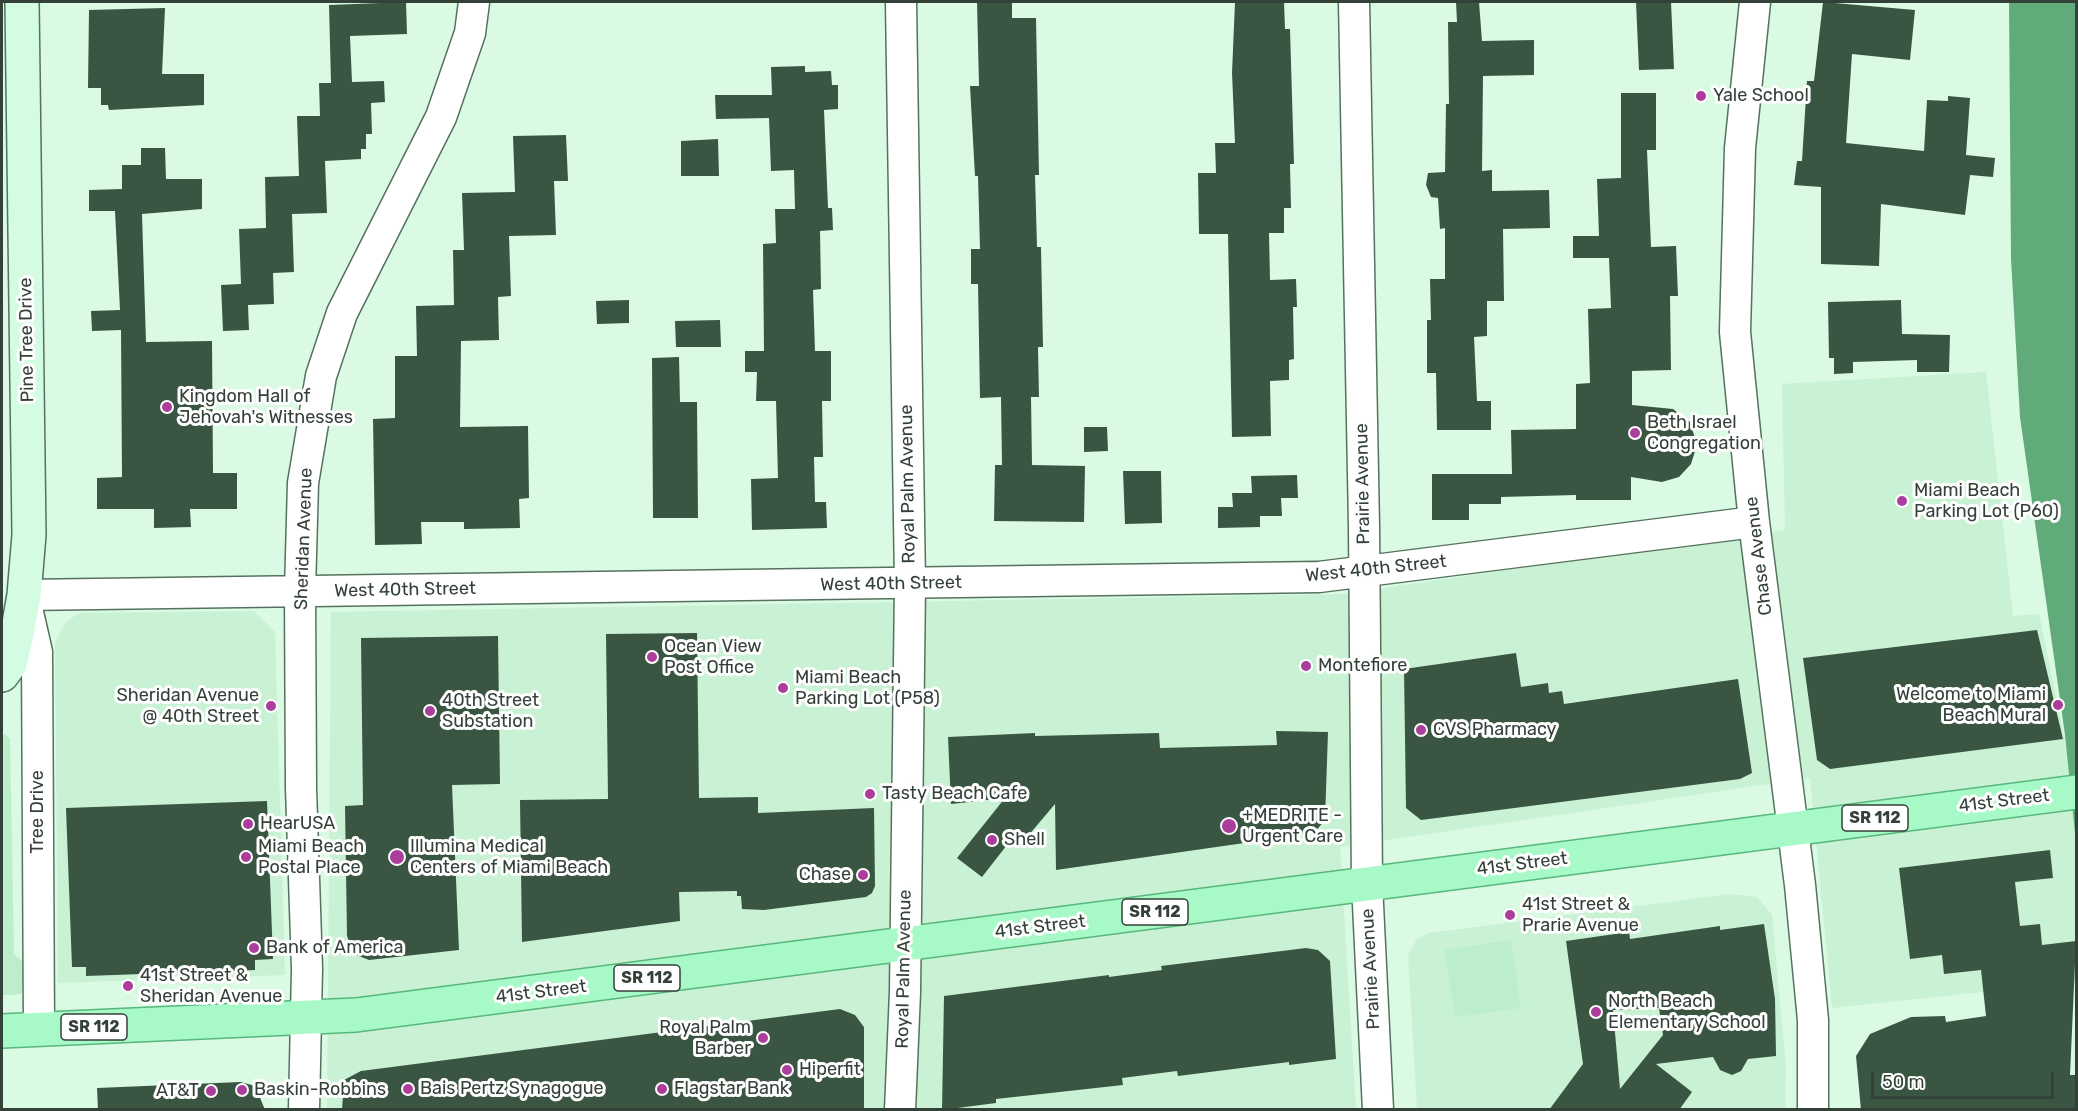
<!DOCTYPE html>
<html>
<head>
<meta charset="utf-8">
<style>
  body { margin:0 }
  #map { position:relative; width:2078px; height:1111px; overflow:hidden; background:#dafae3; font-family:Rubik,sans-serif }
  canvas { display:block }
  .frame { position:absolute; inset:0; border:3px solid #344138; pointer-events:none }
  .scale { position:absolute; left:1871px; top:1072px; width:183px; height:27px; box-sizing:border-box; border:3px solid #344138; border-top:0; padding-left:8px; font-size:18px; line-height:21px; white-space:nowrap; color:#344138; -webkit-text-stroke:4px #fefefe; paint-order:stroke }
</style>
</head>
<body>
<div id="map">
<canvas width="2078" height="1111"></canvas>
<div class="frame"></div>
<div class="scale">50 m</div>
</div>
<script>
const g = document.querySelector('canvas').getContext('2d');
g.lineJoin = 'round';
function paint(path, color) {
  g.fillStyle = color;
  g.fill(path, 'evenodd');
}
function toPath(rows) {
  const path = new Path2D();
  for (const r of rows) {
    path.moveTo(r[0], r[1]);
    for (let i = 2; i < r.length; i += 2) path.lineTo(r[i], r[i + 1]);
  }
  return path;
}
function trace(path, color, width, dash) {
  g.strokeStyle = color;
  g.lineWidth = width;
  g.lineCap = dash ? 'butt' : 'round';
  g.setLineDash(dash || []);
  g.stroke(path);
}
function label(font, color, halo, rows, align = 'center') {
  g.font = font + ' Rubik,sans-serif';
  g.lineWidth = 6;
  g.setLineDash([]);
  g.textBaseline = 'middle';
  g.strokeStyle = halo;
  g.fillStyle = color;
  for (const [text, x, y, turn = 0] of rows) {
    g.save();
    g.translate(x, y);
    g.rotate((+turn || 0) * Math.PI / 180);
    g.textAlign = isNaN(turn) ? turn : align;
    if (halo) g.strokeText(text, 0, 0);
    g.fillText(text, 0, 0);
    g.restore();
  }
}
paint(toPath([
  [1986,372,2013,616,2039,614,2065,740,2076,844,2076,982,1832,1008,1810,778,1340,847,1356,1109,327,1110,331,612,1342,594,1785,530,1782,384],
  [254,611,275,632,285,975,58,983,55,642,65,623,79,613],
  [1731,894,1757,897,1772,915,1786,1068,1785,1109,1417,1109,1408,955,1417,939,1429,933]
]), '#c9f1d4');
paint(toPath([
  [5,734,10,739,14,954,26,964,26,987,21,994,13,995,2,995,2,737],
  [1511,940,1521,1008,1455,1017,1444,950]
]), '#bdeecb');
paint(toPath([
  [2009,2,2076,2,2076,844,2065,735,2020,417,2011,259]
]), '#61ab7a');
paint(toPath([
  [406,2,407,34,350,36,352,82,384,81,385,102,371,103,372,134,366,134,366,149,361,149,361,159,325,161,327,213,292,214,294,272,273,273,274,304,248,305,249,330,223,331,221,285,241,284,239,229,266,228,265,177,299,176,297,116,320,116,319,83,331,83,329,5],
  [977,2,1012,2,1012,18,1036,18,1039,175,1035,175,1037,247,1041,247,1043,347,1038,347,1039,397,1031,397,1032,465,1085,466,1084,522,994,521,995,465,1002,465,1001,397,980,398,978,284,971,284,971,249,980,249,978,176,975,176,970,86,979,86],
  [1235,2,1284,2,1285,29,1290,29,1294,164,1290,164,1291,208,1284,208,1284,233,1269,233,1270,280,1296,279,1297,307,1293,307,1294,359,1289,360,1289,380,1270,381,1271,436,1232,437,1228,234,1199,234,1198,173,1216,173,1215,143,1235,143,1232,73],
  [1456,2,1479,2,1482,41,1534,40,1534,75,1483,76,1482,171,1492,170,1492,191,1549,190,1550,228,1503,229,1504,301,1487,301,1487,336,1474,337,1477,401,1491,401,1491,430,1437,430,1436,373,1427,373,1427,320,1431,320,1430,279,1445,279,1445,228,1440,229,1438,198,1431,197,1426,185,1428,173,1445,172,1446,104,1449,104,1448,22,1457,22],
  [1636,2,1671,2,1674,69,1639,70],
  [1823,2,1915,10,1910,60,1852,54,1846,143,1924,151,1927,100,1948,101,1948,96,1970,98,1966,155,1995,158,1993,177,1970,175,1965,215,1881,204,1879,266,1821,264,1821,187,1794,185,1797,161,1802,161,1807,81,1814,81],
  [165,8,162,74,204,74,204,105,109,110,108,105,101,105,101,88,88,88,89,10],
  [805,66,805,72,831,71,832,85,838,85,838,109,824,110,828,208,832,208,833,230,820,231,821,289,813,290,815,351,831,351,831,401,822,401,823,457,814,457,815,502,826,502,827,528,752,530,751,479,778,478,776,401,756,401,757,372,745,372,745,351,764,351,763,244,776,243,775,209,795,209,794,170,771,171,769,118,716,119,715,95,772,95,771,67],
  [1621,93,1656,93,1656,150,1647,150,1651,247,1676,246,1678,296,1670,296,1671,370,1632,371,1632,405,1673,409,1690,422,1697,445,1691,464,1679,477,1662,482,1631,477,1631,500,1576,500,1576,495,1501,497,1501,504,1469,504,1469,520,1432,520,1432,474,1512,474,1511,430,1576,429,1576,384,1590,383,1588,309,1611,308,1609,258,1573,258,1573,236,1599,236,1597,179,1621,178],
  [566,135,568,181,554,181,556,235,509,236,511,296,498,297,499,340,461,341,460,427,528,426,529,498,519,499,520,528,464,529,464,522,421,522,422,544,375,545,373,419,395,418,395,356,417,356,416,306,454,305,453,250,464,250,462,193,515,192,513,136],
  [718,139,719,176,681,176,681,141],
  [141,148,165,148,166,179,202,179,202,209,142,214,146,342,212,341,213,473,237,473,237,509,190,509,191,527,154,528,154,509,97,509,97,478,122,477,121,330,92,331,91,311,120,310,115,211,89,211,89,190,122,189,122,165,141,165],
  [629,300,629,323,597,324,596,301],
  [1901,300,1902,334,1950,335,1949,372,1917,372,1917,360,1853,362,1853,373,1834,374,1834,358,1829,358,1828,302],
  [720,320,721,347,676,347,675,321],
  [679,357,680,402,697,402,698,518,653,518,652,358],
  [1084,427,1107,427,1108,451,1084,452],
  [1123,471,1161,471,1162,523,1125,524],
  [1297,475,1298,498,1281,498,1282,516,1260,516,1260,527,1218,528,1218,507,1233,507,1232,493,1252,493,1251,476],
  [2037,630,2063,739,1830,769,1817,760,1803,658],
  [697,633,699,798,758,797,758,813,874,808,875,886,872,893,866,897,764,910,742,909,741,896,737,896,737,891,679,892,680,921,522,942,520,800,608,799,606,634],
  [498,636,500,784,452,785,459,950,369,960,354,954,347,936,345,806,363,805,361,638],
  [1516,653,1521,687,1548,683,1549,693,1562,691,1564,704,1738,679,1752,773,1740,779,1421,820,1406,808,1404,669],
  [1276,731,1328,732,1325,820,1314,833,1056,870,1055,804,1022,843,1014,836,982,877,957,858,1005,798,951,804,948,737,1035,733,1035,736,1159,733,1160,748,1277,745],
  [267,801,273,959,255,960,255,970,86,976,86,967,72,967,66,808],
  [2050,850,2053,878,2015,882,2020,926,2040,924,2042,945,2076,941,2070,1075,2076,1075,2075,1110,1861,1110,1856,1056,1870,1034,1911,1017,1945,1016,1946,1022,1986,1016,1981,970,1944,974,1942,955,1910,959,1899,868],
  [1764,924,1775,999,1776,1056,1748,1059,1741,1071,1732,1075,1720,1070,1713,1057,1656,1064,1692,1092,1679,1110,1549,1110,1583,1064,1566,941,1629,932,1630,939,1720,926,1720,930],
  [1659,1008,1663,1035,1620,1089,1613,1010],
  [1306,948,1318,950,1330,961,1336,1059,1289,1065,1289,1062,1178,1076,1177,1071,1122,1078,1123,1085,996,1099,996,1103,942,1110,944,996,1109,975,1109,977,1162,970,1161,966],
  [840,1009,855,1015,864,1027,864,1110,342,1110,344,1080,361,1071],
  [240,1082,252,1085,257,1090,265,1110,98,1110,97,1088]
]), '#3a5643');
const minor = toPath([
  [1354,2,1364,526,1367,884,1378,1110],
  [1755,2,1740,148,1735,332,1754,522,1800,885,1813,1020,1813,1110],
  [39,1029,37,652,24,595,1319,577,1754,522],
  [304,1110,307,969,301,788,300,591,303,483,321,376,342,313,441,117,470,33,474,2],
  [900,1110,905,992,910,584,901,2]
]);
const secondary = toPath([
  [2,675,10,664,18,629,24,595,29,535,22,2]
]);
const primary = toPath([
  [2,1031,356,1015,2076,792]
]);
trace(minor, '#55725e', 33);
trace(secondary, '#55725e', 36);
trace(primary, '#58b77c', 36);
trace(minor, '#fff', 30);
trace(secondary, '#d3fce3', 33);
trace(primary, '#a7fac7', 33);
for (const [x, y, r, color] of [
  [1701,96,6,"#ab3d9b"],
  [167,407,6,"#ab3d9b"],
  [1635,433,6,"#ab3d9b"],
  [1902,501,6,"#ab3d9b"],
  [652,657,6,"#ab3d9b"],
  [1306,666,6,"#ab3d9b"],
  [783,688,6,"#ab3d9b"],
  [2058,705,6,"#ab3d9b"],
  [271,706,6,"#ab3d9b"],
  [430,711,6,"#ab3d9b"],
  [1421,730,6,"#ab3d9b"],
  [870,794,6,"#ab3d9b"],
  [248,824,6,"#ab3d9b"],
  [1229,826,8,"#ab3d9b"],
  [992,840,6,"#ab3d9b"],
  [246,857,6,"#ab3d9b"],
  [397,857,8,"#ab3d9b"],
  [863,875,6,"#ab3d9b"],
  [1510,915,6,"#ab3d9b"],
  [254,948,6,"#ab3d9b"],
  [128,986,6,"#ab3d9b"],
  [1596,1012,6,"#ab3d9b"],
  [763,1038,6,"#ab3d9b"],
  [787,1070,6,"#ab3d9b"],
  [408,1089,6,"#ab3d9b"],
  [662,1089,6,"#ab3d9b"],
  [242,1090,6,"#ab3d9b"],
  [211,1091,6,"#ab3d9b"]
]) {
  const dot = new Path2D();
  dot.arc(x, y, r, 0, 2 * Math.PI);
  g.fillStyle = color;
  g.fill(dot);
  trace(dot, '#fefefe', 2);
}
for (const [x, y, w] of [
  [1875,818,66],
  [1155,912,66],
  [647,978,66],
  [94,1027,66]
]) {
  const box = new Path2D();
  box.roundRect(x - w / 2, y - 13, w, 26, 4.5);
  g.fillStyle = '#fefefe';
  g.fill(box);
  trace(box, '#344138', 1.5);
}
label('bold 16px', '#344138', null, [
  ["SR 112",1875,818],
  ["SR 112",1155,912],
  ["SR 112",647,978],
  ["SR 112",94,1027]
]);
label('18px', '#344138', '#fefefe', [
  ["Yale School",1713,96],
  ["Kingdom Hall of",179,397],
  ["Jehovah's Witnesses",179,418],
  ["Beth Israel",1647,423],
  ["Congregation",1647,444],
  ["Miami Beach",1914,491],
  ["Parking Lot (P60)",1914,512],
  ["Ocean View",664,647],
  ["Post Office",664,668],
  ["Montefiore",1318,666],
  ["Miami Beach",795,678],
  ["Parking Lot (P58)",795,699],
  ["Welcome to Miami",2046,695,"right"],
  ["Beach Mural",2046,716,"right"],
  ["Sheridan Avenue",259,696,"right"],
  ["@ 40th Street",259,717,"right"],
  ["40th Street",442,701],
  ["Substation",442,722],
  ["CVS Pharmacy",1433,730],
  ["Tasty Beach Cafe",882,794],
  ["+MEDRITE -",1242,816],
  ["Urgent Care",1242,837],
  ["HearUSA",260,824],
  ["Shell",1004,840],
  ["Miami Beach",258,847],
  ["Postal Place",258,868],
  ["Illumina Medical",410,847],
  ["Centers of Miami Beach",410,868],
  ["Chase",851,875,"right"],
  ["41st Street &",1522,905],
  ["Prarie Avenue",1522,926],
  ["Bank of America",266,948],
  ["41st Street &",140,976],
  ["Sheridan Avenue",140,997],
  ["North Beach",1608,1002],
  ["Elementary School",1608,1023],
  ["Royal Palm",751,1028,"right"],
  ["Barber",751,1049,"right"],
  ["Hiperfit",799,1070],
  ["Bais Pertz Synagogue",420,1089],
  ["Flagstar Bank",674,1089],
  ["Baskin-Robbins",254,1090],
  ["AT&T",199,1091,"right"]
], 'left');
label('18px', '#344138', '#fefefe', [
  ["Pine Tree Drive",27,340,-91],
  ["Royal Palm Avenue",908,484,-91],
  ["Prairie Avenue",1363,484,-91],
  ["Sheridan Avenue",304,539,-88],
  ["Chase Avenue",1759,556,-97],
  ["West 40th Street",1376,569,-6],
  ["West 40th Street",891,584,-1],
  ["West 40th Street",405,590,-1],
  ["41st Street",2004,801,-7],
  ["Tree Drive",38,812,-90],
  ["41st Street",1522,864,-7],
  ["41st Street",1040,927,-7],
  ["Royal Palm Avenue",904,969,-89],
  ["Prairie Avenue",1371,969,-93],
  ["41st Street",541,992,-7]
]);
</script>
</body>
</html>
